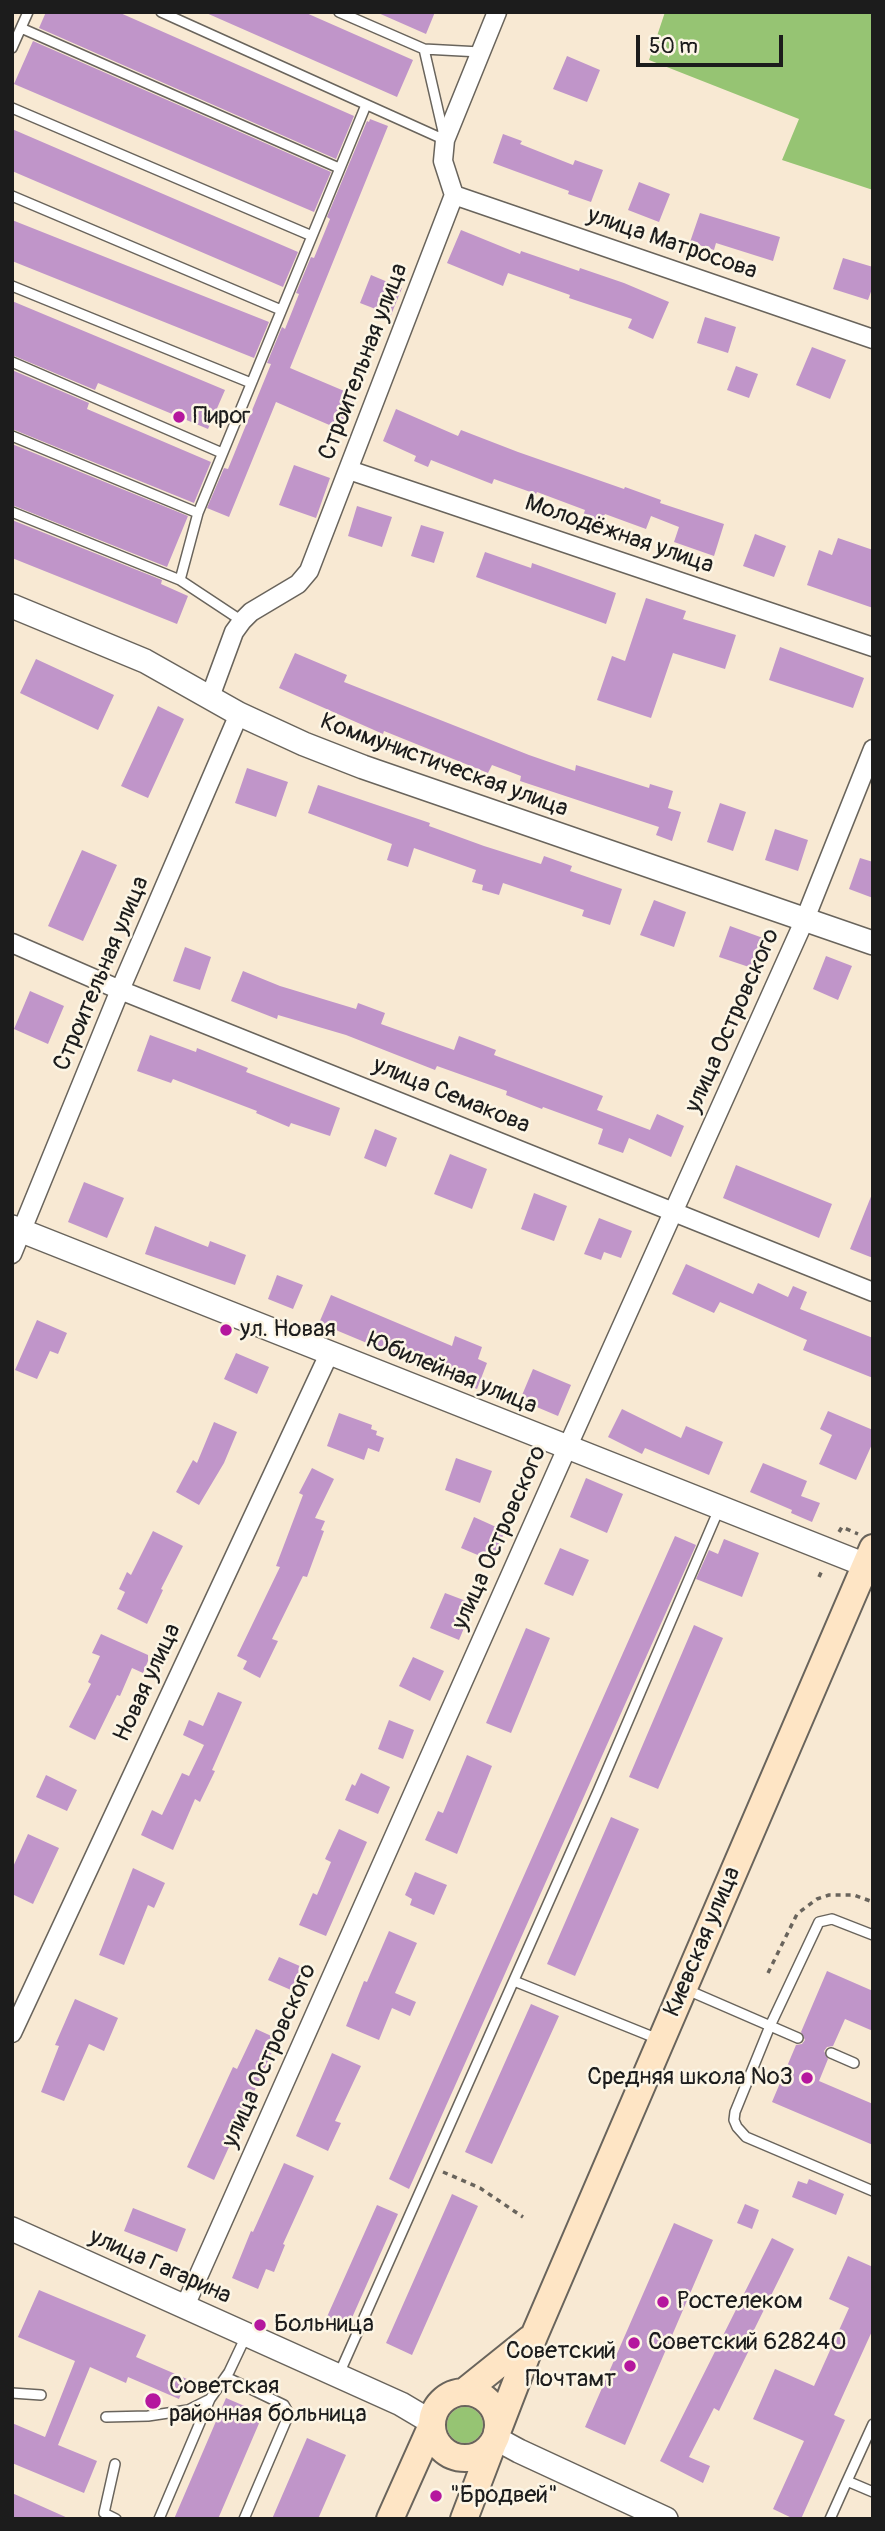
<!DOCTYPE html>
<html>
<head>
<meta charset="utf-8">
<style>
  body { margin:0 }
  #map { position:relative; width:885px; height:2531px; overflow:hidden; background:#f8e9d3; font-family:Pangolin,sans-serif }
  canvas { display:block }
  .frame { position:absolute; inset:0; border:14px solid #1c1c1c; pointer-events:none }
  .scale { position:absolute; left:636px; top:35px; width:147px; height:32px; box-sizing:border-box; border:4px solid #1c1c1c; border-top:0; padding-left:9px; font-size:21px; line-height:24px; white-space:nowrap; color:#1c1c1c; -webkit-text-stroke:5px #fcf5e5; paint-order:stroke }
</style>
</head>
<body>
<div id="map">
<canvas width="885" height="2531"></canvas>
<div class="frame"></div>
<div class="scale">50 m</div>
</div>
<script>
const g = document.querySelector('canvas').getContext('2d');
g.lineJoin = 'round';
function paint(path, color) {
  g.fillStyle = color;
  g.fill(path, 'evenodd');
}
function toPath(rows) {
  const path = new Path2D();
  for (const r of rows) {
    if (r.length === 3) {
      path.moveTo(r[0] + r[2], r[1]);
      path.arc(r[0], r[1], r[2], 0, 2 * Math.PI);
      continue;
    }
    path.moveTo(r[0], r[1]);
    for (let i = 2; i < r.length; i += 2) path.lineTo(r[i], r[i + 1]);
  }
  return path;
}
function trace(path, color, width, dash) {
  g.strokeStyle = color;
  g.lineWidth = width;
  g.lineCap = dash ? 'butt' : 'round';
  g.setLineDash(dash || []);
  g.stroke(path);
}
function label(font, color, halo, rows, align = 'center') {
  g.font = font + ' Pangolin,sans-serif';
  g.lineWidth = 5;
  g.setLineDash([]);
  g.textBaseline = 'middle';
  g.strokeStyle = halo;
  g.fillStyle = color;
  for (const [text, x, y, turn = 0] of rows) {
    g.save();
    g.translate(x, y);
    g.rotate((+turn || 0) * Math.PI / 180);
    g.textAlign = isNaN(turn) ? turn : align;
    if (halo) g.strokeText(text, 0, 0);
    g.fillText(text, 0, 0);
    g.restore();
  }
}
paint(toPath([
  [665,12,873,12,873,190,782,160,799,119,649,60],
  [465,2425,18]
]), '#96c473');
paint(toPath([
  [46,12,118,12,354,116,336,159,39,28],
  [204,12,304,12,413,60,397,97],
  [376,12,435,12,426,34],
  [33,41,331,172,314,212,14,84],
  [567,56,600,70,587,102,553,89],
  [370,119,388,126,290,368,356,396,341,430,276,402,229,517,207,508,224,468,228,469,271,364,267,363,282,327,285,329,299,294,296,293,311,257,314,258,330,219,327,217,367,121,369,122],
  [12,129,298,252,283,287,12,171],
  [503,134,522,141,520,144,573,165,575,160,603,170,591,202,568,194,569,191,493,163],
  [639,182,670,194,659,222,628,210],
  [700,213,780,237,773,261,716,243,714,250,690,242],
  [12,220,269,322,254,358,12,261],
  [461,230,520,254,521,251,579,271,580,268,624,283,669,302,653,339,628,328,632,319,569,298,570,295,508,273,503,286,447,263],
  [843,258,873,267,873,286,868,300,833,289],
  [371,275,402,288,391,315,360,303],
  [12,301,225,390,208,429,98,383,95,390,12,355],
  [705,317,736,327,728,353,697,343],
  [812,347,846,360,830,399,796,385],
  [736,366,758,374,749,398,727,390],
  [12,370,89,403,87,409,211,462,194,503,12,429],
  [396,409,458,436,461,430,518,452,624,489,625,487,661,500,660,503,724,524,714,556,674,542,679,527,651,516,646,529,605,514,601,523,583,516,585,510,537,492,536,494,494,479,492,484,431,460,428,467,414,461,416,456,383,441],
  [12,444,188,516,167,567,12,505],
  [294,465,330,478,316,518,279,505],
  [357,506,392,517,382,547,348,536],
  [12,520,162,580,161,584,188,596,177,624,12,558],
  [421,525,444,532,434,563,411,556],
  [755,534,786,546,774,577,743,566],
  [838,538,873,550,873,608,807,585,819,550,832,555],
  [485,552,531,568,532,563,616,593,606,624,476,577],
  [646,598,686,611,683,619,736,635,725,669,673,653,651,718,597,700,612,656,625,661],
  [780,647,864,678,853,708,769,680],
  [295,653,347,675,344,682,529,755,575,771,576,765,649,788,650,784,673,791,668,808,681,812,672,841,656,835,659,827,520,781,521,776,492,765,488,773,384,731,383,734,279,688],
  [36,659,114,695,98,730,20,693],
  [158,706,184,719,148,798,121,786],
  [247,768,288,782,276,817,235,803],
  [318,785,430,823,429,826,484,846,541,864,544,856,572,866,570,871,622,889,610,925,582,916,584,910,503,883,499,895,482,890,483,885,472,882,476,870,414,848,408,867,387,860,392,844,308,813],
  [720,803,746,812,733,851,707,842],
  [775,829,808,840,798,871,765,860],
  [82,850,117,865,83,941,48,926],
  [860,858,873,862,873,898,849,889],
  [654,900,686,912,674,947,640,935],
  [730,926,763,938,752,968,719,957],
  [185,947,211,957,200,990,173,981],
  [826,956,852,966,838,1000,813,989],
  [243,971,280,986,356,1009,358,1003,385,1013,381,1024,454,1050,459,1036,496,1050,494,1055,603,1096,597,1110,650,1130,657,1114,684,1126,671,1157,629,1138,623,1153,598,1144,603,1129,543,1107,542,1109,506,1095,507,1091,437,1066,435,1070,346,1035,278,1015,277,1019,231,1001],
  [30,991,64,1006,48,1044,14,1029],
  [150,1035,196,1052,197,1048,248,1068,246,1072,340,1108,330,1136,291,1123,289,1127,256,1113,257,1111,173,1079,171,1083,137,1071],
  [375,1129,397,1138,386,1167,364,1158],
  [450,1154,487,1169,472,1209,434,1194],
  [736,1165,832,1204,819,1238,723,1198],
  [84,1182,124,1198,107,1238,68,1222],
  [534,1193,567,1206,554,1241,521,1229],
  [872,1194,873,1194,873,1258,850,1249],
  [599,1218,632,1231,621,1258,604,1252,601,1260,584,1254],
  [155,1226,208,1247,210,1241,246,1255,235,1285,145,1254],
  [686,1264,753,1294,758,1283,788,1297,793,1286,807,1292,800,1309,873,1338,873,1378,803,1350,807,1340,720,1302,714,1313,672,1294],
  [277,1275,303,1285,293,1309,268,1299],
  [331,1295,452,1346,455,1336,482,1347,478,1359,487,1363,477,1389,319,1323],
  [37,1320,67,1333,58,1354,50,1351,37,1379,15,1370],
  [236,1353,269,1367,257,1394,224,1379],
  [533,1369,571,1385,558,1416,520,1400],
  [622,1409,681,1438,686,1426,723,1442,709,1475,645,1448,642,1454,608,1437],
  [828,1411,873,1430,873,1442,856,1480,819,1464,832,1435,820,1429],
  [339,1413,372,1425,371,1429,377,1431,376,1435,384,1438,379,1452,368,1448,364,1460,327,1446],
  [214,1422,237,1432,224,1463,199,1505,176,1492,193,1460,197,1463],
  [456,1458,492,1471,480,1503,445,1490],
  [763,1463,807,1481,801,1496,820,1503,812,1522,791,1513,792,1510,750,1492],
  [312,1468,334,1479,315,1518,325,1521,321,1530,324,1531,307,1577,303,1576,272,1639,278,1641,260,1678,243,1669,247,1661,237,1656,280,1567,276,1566,303,1495,299,1493],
  [586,1478,623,1494,607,1533,570,1517],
  [474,1517,505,1531,492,1561,461,1548],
  [153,1531,183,1546,161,1589,163,1590,147,1624,117,1609,125,1592,119,1589,127,1572,131,1575],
  [675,1536,696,1545,409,2189,389,2179],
  [724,1539,759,1553,742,1597,696,1579,709,1550,718,1554],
  [560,1548,589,1560,573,1596,544,1584],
  [445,1593,474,1604,459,1640,430,1628],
  [694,1625,723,1638,658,1789,629,1777],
  [526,1628,550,1638,511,1733,486,1723],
  [101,1634,148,1655,148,1661,143,1673,132,1668,120,1696,117,1695,95,1740,69,1727,91,1684,88,1682,100,1656,92,1653],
  [413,1657,444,1671,430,1701,399,1686],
  [218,1692,242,1702,212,1770,215,1771,200,1802,195,1799,173,1850,141,1835,152,1810,162,1815,182,1773,189,1776,204,1745,183,1735,189,1720,203,1726],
  [389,1720,414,1730,403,1759,378,1749],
  [467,1755,492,1766,457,1854,425,1840,438,1811,443,1813],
  [361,1773,390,1787,378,1814,345,1800,352,1784,355,1786],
  [46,1775,77,1790,67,1811,36,1797],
  [611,1817,639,1829,575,1976,547,1964],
  [339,1829,367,1842,326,1936,299,1925,313,1893,317,1895,331,1862,325,1859],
  [28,1834,59,1848,33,1904,12,1894,12,1869],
  [133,1868,165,1883,154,1908,148,1905,124,1965,99,1955],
  [415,1872,447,1885,434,1915,410,1905,412,1899,405,1895],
  [389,1931,417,1943,395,1993,416,2002,410,2016,392,2008,379,2040,346,2026,364,1981,367,1982],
  [279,1957,302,1967,291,1990,268,1980],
  [827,1971,873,1991,873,2031,845,2019,833,2046,827,2047,824,2051,828,2059,819,2081,873,2104,873,2145,772,2102,796,2045,802,2044,805,2040,801,2032],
  [75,1999,118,2018,104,2051,89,2044,64,2101,41,2092,59,2046,55,2045],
  [531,2004,559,2016,492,2164,465,2152],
  [256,2029,278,2039,214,2180,187,2167,233,2067,237,2069],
  [332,2053,361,2066,335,2121,341,2123,328,2151,296,2136],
  [284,2163,314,2176,283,2244,285,2245,274,2272,266,2269,258,2289,232,2278,251,2231,253,2232],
  [809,2179,844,2194,836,2215,792,2197,798,2181,807,2184],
  [452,2194,478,2206,412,2355,386,2343],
  [745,2204,759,2210,752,2229,737,2223],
  [377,2205,398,2214,347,2329,326,2319],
  [133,2208,186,2229,177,2252,124,2231],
  [674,2223,713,2240,625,2445,585,2427],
  [772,2238,794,2249,750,2338,754,2340,719,2411,714,2408,689,2457,710,2466,703,2483,660,2461],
  [848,2256,873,2267,873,2329,834,2415,845,2420,801,2519,794,2519,773,2509,804,2441,753,2419,775,2369,814,2386,849,2308,829,2299],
  [39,2290,146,2335,136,2357,187,2379,179,2399,128,2377,126,2383,90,2367,58,2445,97,2461,84,2493,12,2463,12,2423,45,2437,75,2361,18,2337],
  [226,2398,263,2414,218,2519,174,2519],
  [307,2438,346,2455,318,2519,272,2519],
  [12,2493,70,2519,12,2519]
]), '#c095c9');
const service = toPath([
  [161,12,445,140,424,49],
  [339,12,424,49,480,52],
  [21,28,339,168],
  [12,48,28,12],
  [12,108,312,236],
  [12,196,281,310],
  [12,286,251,383],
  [12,362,222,453],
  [12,436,198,513],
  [12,512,180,580,198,513,366,105],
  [180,580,242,621],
  [873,1935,832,1919,819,1922,770,2026,735,2112,734,2120,737,2127,746,2137,873,2191],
  [514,1981,658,2039],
  [685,1989,798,2038],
  [831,2053,854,2063],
  [339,2374,598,1791,719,1509],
  [226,2377,284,2405,289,2414,244,2519],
  [12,2393,41,2395],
  [106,2417,148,2416,188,2410,210,2399,229,2372,246,2336],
  [115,2464,104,2513,116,2519],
  [847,2481,873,2424],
  [159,2519,210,2399],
  [830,2519,847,2481,873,2492]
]);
const minor = toPath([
  [454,195,873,339],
  [349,470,873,647],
  [210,697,234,632,242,621,251,612,298,584,309,571,454,195,443,161,445,140,497,12],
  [12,943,120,990,873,1292],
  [12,1254,120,990,239,714],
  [12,2033,329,1354],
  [185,2306,567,1448,805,919,873,749]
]);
const tertiary = toPath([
  [12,606,145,661,239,714,304,744,363,767,873,943],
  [12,1227,873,1568],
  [12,2229,401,2404,433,2423],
  [495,2438,519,2451,666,2519]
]);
const secondary = toPath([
  [464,2392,530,2339],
  [465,2425,33],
  [497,2432,534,2336,873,1548],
  [390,2519,432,2425],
  [464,2519,493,2443]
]);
trace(service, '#69645c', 12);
trace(minor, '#69645c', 21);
trace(tertiary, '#69645c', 26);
trace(secondary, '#69645c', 30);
trace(toPath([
  [839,1532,842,1527,858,1534],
  [819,1577,823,1568],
  [768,1973,797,1914,817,1899,829,1895,854,1895,873,1902],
  [443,2172,480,2188,523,2217]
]), '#69645c', 3.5, [5, 5]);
trace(service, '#fff', 9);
trace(minor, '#fff', 18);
trace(tertiary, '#fff', 23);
trace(secondary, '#fee5c5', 26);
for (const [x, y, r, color] of [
  [179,417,7,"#b5179e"],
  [226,1330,7,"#b5179e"],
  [807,2078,7,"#b5179e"],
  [663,2302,7,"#b5179e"],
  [260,2325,7,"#b5179e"],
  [634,2343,7,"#b5179e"],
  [630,2366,7,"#b5179e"],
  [153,2401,9,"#b5179e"],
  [436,2496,7,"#b5179e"]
]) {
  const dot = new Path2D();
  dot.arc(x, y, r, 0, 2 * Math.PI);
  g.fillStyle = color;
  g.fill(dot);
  trace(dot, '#fcf5e5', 2.5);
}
label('24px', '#1c1c1c', '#fcf5e5', [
  ["улица Матросова",672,244,19],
  ["Строительная улица",364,362,-69],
  ["Молодёжная улица",619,535,19],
  ["Коммунистическая улица",444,766,20],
  ["Строительная улица",102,974,-67],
  ["улица Островского",733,1021,-66],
  ["улица Семакова",451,1096,22],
  ["Юбилейная улица",452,1374,22],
  ["улица Островского",500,1538,-66],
  ["Новая улица",148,1683,-65],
  ["Киевская улица",703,1942,-67],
  ["улица Островского",270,2056,-66],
  ["улица Гагарина",160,2267,24]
]);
label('24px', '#1c1c1c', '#fcf5e5', [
  ["Пирог",193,417],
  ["ул. Новая",240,1330],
  ["Средняя школа №3",793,2078,"right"],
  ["Ростелеком",677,2302],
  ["Больница",274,2325],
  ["Советский 628240",648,2343],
  ["Советский",616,2352,"right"],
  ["Почтамт",616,2380,"right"],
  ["Советская",169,2387],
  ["районная больница",169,2415],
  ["\"Бродвей\"",450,2496]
], 'left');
</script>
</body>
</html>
